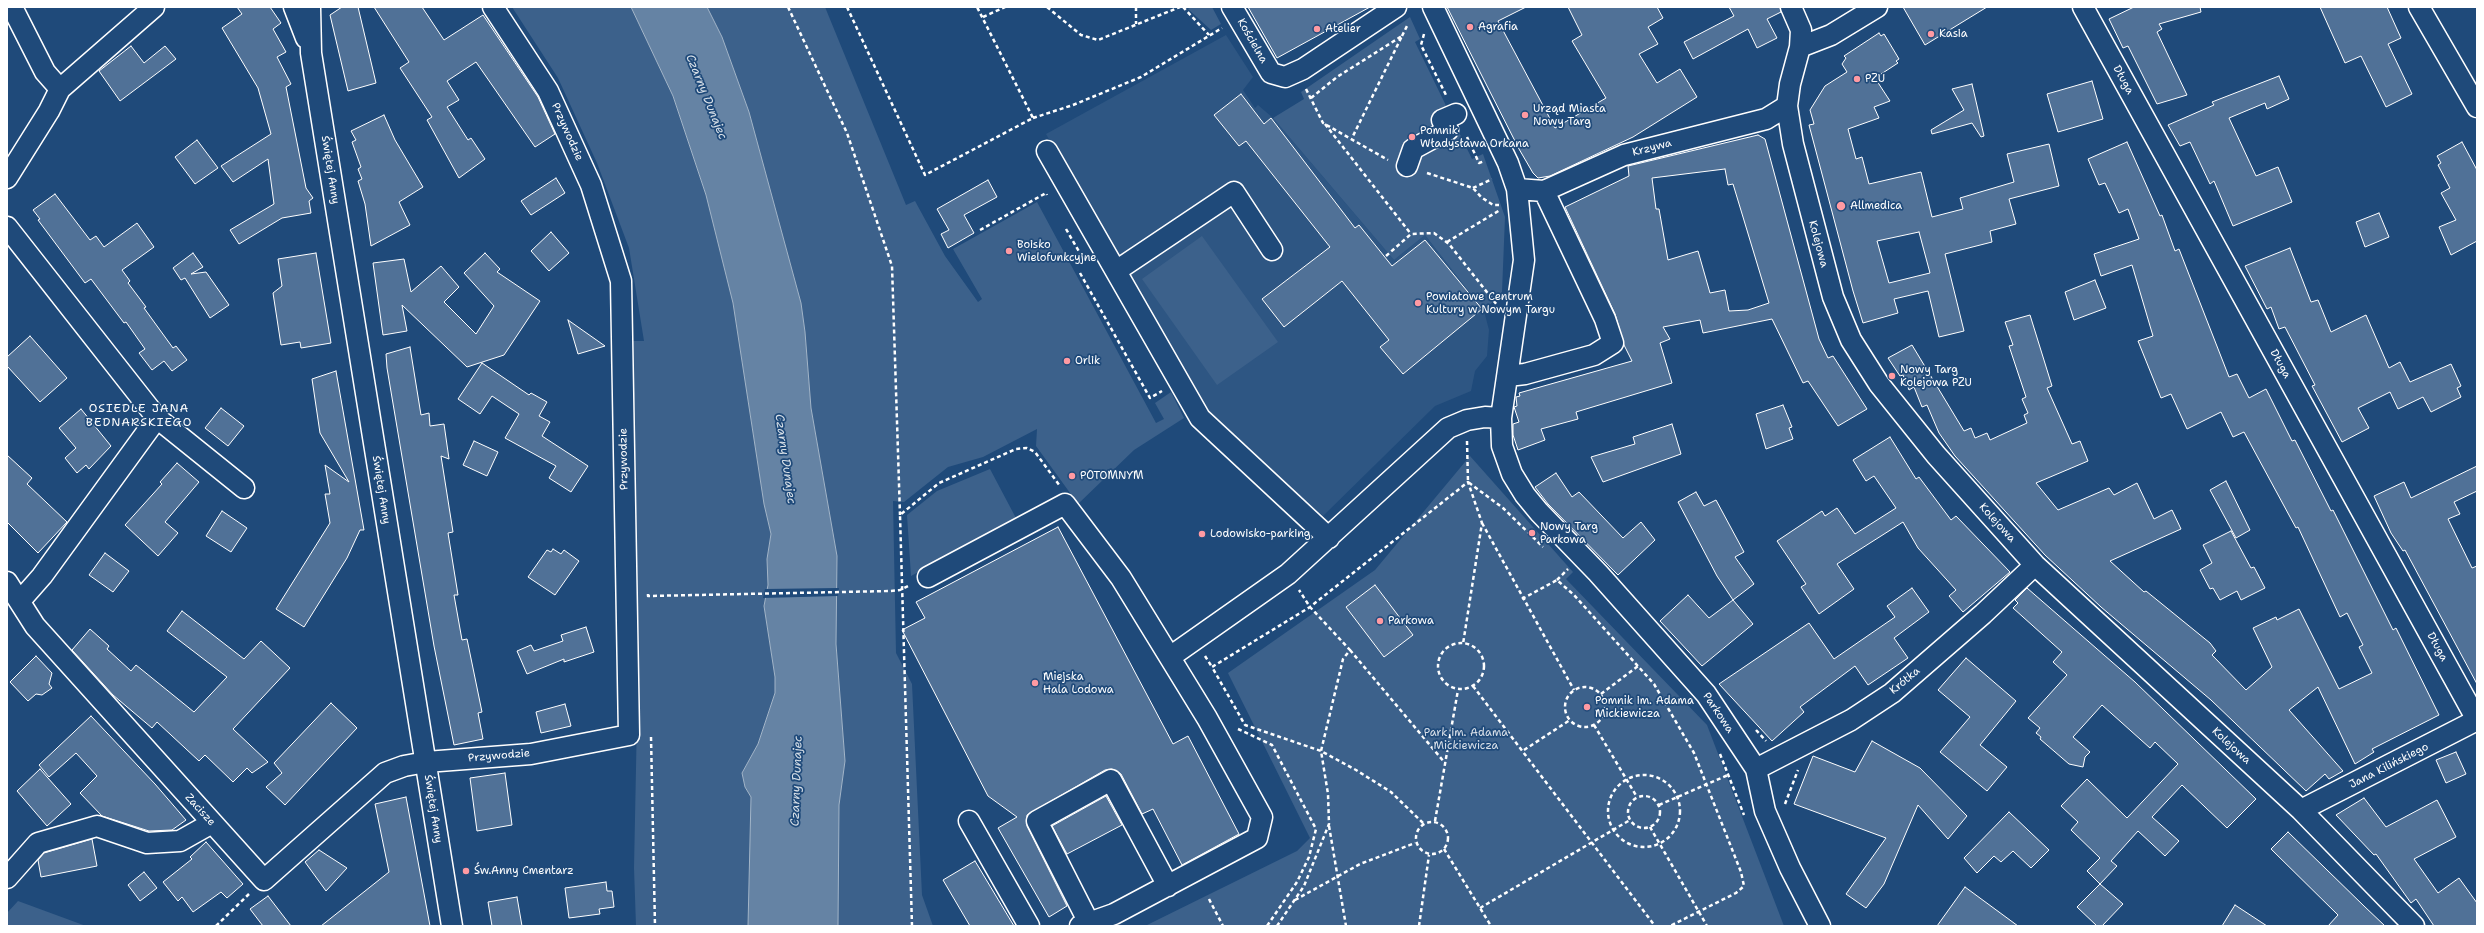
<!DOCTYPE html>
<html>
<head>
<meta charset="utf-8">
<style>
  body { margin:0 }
  #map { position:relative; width:2484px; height:933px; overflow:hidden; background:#1f4a7a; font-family:"Shantell Sans",sans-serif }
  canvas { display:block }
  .frame { position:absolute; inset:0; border:8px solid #fff; pointer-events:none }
</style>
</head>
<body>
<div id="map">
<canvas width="2484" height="933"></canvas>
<div class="frame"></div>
</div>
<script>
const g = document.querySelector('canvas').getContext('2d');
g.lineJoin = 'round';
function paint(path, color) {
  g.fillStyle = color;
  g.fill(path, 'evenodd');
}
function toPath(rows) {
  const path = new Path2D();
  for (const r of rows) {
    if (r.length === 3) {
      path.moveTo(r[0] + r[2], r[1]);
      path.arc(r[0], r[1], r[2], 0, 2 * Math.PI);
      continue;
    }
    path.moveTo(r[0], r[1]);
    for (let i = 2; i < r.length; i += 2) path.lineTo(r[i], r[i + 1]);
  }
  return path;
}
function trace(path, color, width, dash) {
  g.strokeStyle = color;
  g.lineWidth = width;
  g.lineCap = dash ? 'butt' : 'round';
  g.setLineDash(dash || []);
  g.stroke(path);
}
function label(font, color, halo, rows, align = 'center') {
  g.font = font + ' "Shantell Sans",sans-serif';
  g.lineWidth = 3.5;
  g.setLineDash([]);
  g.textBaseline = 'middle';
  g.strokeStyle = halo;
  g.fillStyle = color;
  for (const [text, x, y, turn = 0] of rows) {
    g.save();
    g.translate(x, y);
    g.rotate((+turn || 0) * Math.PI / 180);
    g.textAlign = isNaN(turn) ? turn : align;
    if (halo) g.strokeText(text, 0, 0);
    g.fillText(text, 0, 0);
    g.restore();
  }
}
paint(toPath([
  [1226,35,1253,77,1243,90,1255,108,1258,105,1273,118,1394,260,1425,235,1484,311,1489,330,1487,356,1475,371,1471,391,1435,406,1323,516,1200,407,1046,134]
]), '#2e5683');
paint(toPath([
  [512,7,631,7,673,96,706,195,733,303,764,504,771,534,767,559,768,585,764,606,775,677,775,694,758,744,742,773,745,787,751,797,748,926,636,926,634,868,637,718,627,341,644,341,629,248,597,163,558,78],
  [707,7,825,7,906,205,915,201,945,256,978,302,982,299,953,249,1037,202,1156,423,1164,419,1155,403,1171,392,1184,418,1134,450,1078,504,1036,446,1037,429,983,457,948,467,904,502,893,501,896,653,912,684,922,895,933,926,838,926,839,805,845,761,836,644,837,556,811,408,805,332,801,303,749,112,722,37],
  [1191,7,1212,7,1221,24,1211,30,1188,9],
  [1410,17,1420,39,1415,42,1472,159,1483,154,1505,217,1502,292,1484,311,1425,235,1394,260,1273,118,1304,99,1301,92],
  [1202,236,1278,342,1217,385,1142,279],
  [1470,456,1573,572,1566,579,1707,725,1784,926,1145,926,1297,851,1310,838,1228,673,1375,570],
  [990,469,1017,520,911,576,907,515,937,491],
  [18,901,86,926,7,926,7,913]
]), '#3c618b');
const water = toPath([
  [631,7,707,7,722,37,749,112,801,303,805,332,811,408,837,556,836,644,845,761,839,805,838,926,748,926,751,797,745,787,742,773,758,744,775,693,775,677,764,606,768,585,767,559,771,534,764,504,733,303,706,195,673,96,631,7]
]);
paint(water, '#6583a4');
trace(water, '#a3b5c8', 1);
paint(toPath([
  [839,588,838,596,763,598,765,589]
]), '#1f4a7a');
const building = toPath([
  [237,7,270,7,281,23,273,29,286,52,277,57,291,84,286,87,306,188,313,198,309,201,311,213,282,218,239,244,230,230,274,204,268,159,233,182,221,166,271,134,258,88,222,28,242,14,237,7],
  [342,7,358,7,376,83,348,91,330,15,342,7],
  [374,7,422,7,444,40,483,15,538,97,555,134,535,147,476,62,447,81,459,100,447,107,468,140,471,138,485,159,459,178,427,120,432,117,400,68,409,62,374,7],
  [1248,7,1370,7,1277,58,1248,7],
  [1447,7,1526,7,1498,21,1555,128,1606,98,1572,41,1582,35,1568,7,1657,7,1663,18,1648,27,1658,44,1639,54,1657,83,1680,69,1697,97,1633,137,1550,176,1538,178,1533,173,1519,149,1447,7],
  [1729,7,1780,7,1781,12,1767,19,1777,38,1757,48,1748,29,1693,59,1684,42,1734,16,1729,7],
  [1903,7,1987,7,1925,45,1903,7],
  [2134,7,2200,7,2201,12,2159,24,2162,29,2157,32,2187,95,2157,104,2128,46,2123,48,2109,19,2134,7],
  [2320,7,2387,7,2401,38,2388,44,2412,94,2386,107,2361,56,2345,63,2320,7],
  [1879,33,1881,36,1884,34,1899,59,1896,61,1898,63,1875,78,1890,101,1874,107,1879,118,1848,129,1856,159,1862,157,1869,184,1921,172,1932,217,1963,209,1960,198,2014,182,2007,154,2049,144,2059,186,2009,199,2016,224,1990,231,1992,242,1945,254,1964,331,1939,337,1928,291,1894,299,1898,313,1863,323,1853,291,1809,125,1814,124,1810,110,1825,86,1847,72,1842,64,1846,58,1844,56,1879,33],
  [1919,232,1930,273,1889,283,1877,241,1919,232],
  [131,46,144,63,165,46,176,59,120,101,99,71,131,46],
  [2279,76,2289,99,2267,109,2265,103,2229,118,2256,176,2278,167,2292,202,2233,226,2214,181,2210,184,2190,142,2180,146,2168,125,2214,105,2212,102,2279,76],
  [2092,81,2103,119,2058,132,2047,94,2092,81],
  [1972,84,1984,136,1981,137,1972,123,1932,134,1931,130,1964,110,1952,89,1972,84],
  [1241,94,1264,124,1271,118,1355,228,1359,225,1392,266,1425,240,1482,309,1403,374,1380,347,1389,340,1342,281,1284,327,1262,299,1330,247,1246,141,1239,146,1214,115,1241,94],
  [384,115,395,140,423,187,399,202,410,225,371,246,365,204,358,181,362,179,358,169,361,167,352,142,356,140,351,131,384,115],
  [1758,135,1765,139,1819,339,1828,358,1833,356,1867,409,1838,426,1808,381,1803,383,1772,319,1703,333,1700,320,1663,327,1670,339,1660,343,1672,383,1576,412,1578,419,1541,429,1545,440,1518,450,1513,435,1513,424,1519,422,1514,407,1517,406,1516,397,1520,396,1519,393,1632,361,1624,345,1615,314,1565,207,1629,176,1628,166,1758,135],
  [1725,169,1728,185,1733,184,1769,303,1748,310,1729,311,1725,290,1710,293,1698,251,1668,260,1659,209,1656,209,1652,178,1725,169],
  [197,140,218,168,195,184,175,157,197,140],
  [2127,142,2160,216,2162,215,2175,251,2179,249,2229,377,2237,374,2249,398,2266,389,2292,441,2295,440,2331,511,2333,510,2393,630,2396,628,2439,715,2372,749,2374,752,2355,764,2318,687,2289,710,2343,771,2329,779,2325,774,2306,791,2211,700,2101,607,2045,555,1955,456,1939,433,1927,405,1922,407,1914,387,1909,390,1903,375,1900,376,1888,358,1912,345,1964,431,1971,428,1975,438,1987,433,1990,440,2027,423,2024,415,2028,413,2022,399,2026,397,2009,346,2013,345,2005,322,2030,315,2052,386,2047,388,2072,444,2080,441,2088,461,2036,483,2058,510,2109,488,2114,495,2137,483,2154,519,2172,510,2181,529,2110,561,2144,592,2146,591,2210,643,2216,651,2212,655,2246,690,2272,667,2253,628,2276,617,2277,620,2299,609,2339,689,2372,673,2359,647,2363,645,2347,613,2340,617,2298,527,2296,528,2244,432,2233,437,2221,412,2187,429,2171,394,2161,398,2138,341,2153,336,2132,265,2101,276,2094,254,2139,239,2128,209,2119,213,2105,183,2099,185,2088,159,2127,142],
  [2462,142,2477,170,2477,241,2451,255,2439,227,2456,220,2441,193,2450,188,2438,165,2441,163,2437,156,2462,142],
  [556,178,565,193,531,215,521,201,556,178],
  [988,180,997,197,964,215,974,233,948,248,941,234,949,230,937,209,988,180],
  [55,194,90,240,96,236,104,247,137,223,154,247,122,270,130,281,128,283,146,307,144,308,173,348,176,346,187,360,172,371,164,361,152,370,139,353,145,349,126,322,124,323,91,279,85,283,38,220,40,219,33,210,55,194],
  [2379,213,2389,237,2365,247,2356,222,2379,213],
  [551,232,569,253,549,271,531,251,551,232],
  [2290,248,2311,302,2318,300,2331,332,2366,315,2389,368,2400,362,2410,382,2451,364,2461,386,2457,388,2461,397,2431,412,2423,397,2398,409,2390,392,2358,408,2369,428,2342,442,2312,386,2315,385,2285,327,2279,329,2271,307,2267,309,2245,266,2290,248],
  [193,253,203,267,191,274,206,272,229,305,210,318,185,278,181,280,173,268,193,253],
  [316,253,331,343,301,348,300,342,281,345,273,293,282,286,278,259,316,253],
  [485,253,500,269,497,272,540,301,504,355,467,367,402,305,407,331,383,335,373,263,404,259,411,292,441,266,459,287,444,302,476,334,494,306,464,273,485,253],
  [2095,280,2106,308,2074,320,2065,292,2095,280],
  [568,320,605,346,578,354,568,320],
  [30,336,67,378,40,402,7,366,7,357,30,336],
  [410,347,421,415,429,413,430,426,444,424,449,459,441,456,453,532,448,533,458,595,454,595,462,640,467,639,482,712,478,713,483,739,454,745,434,646,387,368,386,354,410,347],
  [482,363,529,395,531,393,547,402,539,416,550,422,542,436,588,466,571,492,549,478,556,466,505,438,519,414,492,396,480,414,458,399,482,363],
  [336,371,364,530,360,530,347,558,304,627,276,609,330,523,325,494,330,494,325,465,349,482,320,433,312,379,336,371],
  [1783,405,1792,427,1789,428,1793,439,1766,449,1756,414,1783,405],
  [221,408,244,426,228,446,205,428,221,408],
  [81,409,111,446,89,469,86,465,77,473,65,458,76,448,59,428,81,409],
  [1672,424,1681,454,1603,482,1591,457,1635,444,1633,437,1672,424],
  [1890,437,1916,479,1919,477,1951,520,1956,516,2010,572,1963,612,1949,596,1956,590,1918,548,1903,522,1837,564,1854,589,1819,614,1801,587,1806,584,1777,541,1822,511,1825,516,1837,508,1855,534,1896,508,1874,476,1866,481,1853,460,1890,437],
  [474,441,498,452,487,476,463,465,474,441],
  [7,455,32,478,27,484,67,522,38,553,7,522,7,455],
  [177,463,199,482,165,522,178,533,158,556,125,525,162,484,160,482,177,463],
  [2477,466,2477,491,2454,502,2460,514,2448,519,2472,568,2477,566,2477,684,2405,550,2403,551,2391,533,2374,496,2404,482,2411,498,2477,466],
  [1556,473,1572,497,1579,492,1623,538,1641,522,1655,540,1618,575,1548,504,1535,487,1556,473],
  [2226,481,2250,530,2236,538,2210,490,2226,481],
  [1696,492,1704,506,1716,500,1744,552,1735,557,1754,584,1733,600,1717,576,1678,502,1696,492],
  [222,511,247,528,231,552,206,536,222,511],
  [1058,527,1173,744,1188,736,1239,834,1182,865,1153,809,1142,814,1121,774,1112,769,1105,770,1027,815,1027,826,1067,906,1049,917,998,828,1017,817,988,796,902,630,925,618,916,602,1058,527],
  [2231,531,2251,568,2254,567,2265,588,2241,600,2237,591,2220,600,2213,588,2210,589,2200,570,2212,563,2203,545,2231,531],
  [553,549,561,554,564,550,579,561,555,595,528,577,547,550,551,552,553,549],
  [105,553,129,571,113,592,89,575,105,553],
  [1375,585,1413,635,1384,657,1346,607,1375,585],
  [1912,588,1929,612,1894,638,1908,658,1868,685,1855,666,1800,707,1804,712,1772,741,1719,684,1809,623,1834,659,1895,617,1887,606,1912,588],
  [2027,588,2135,682,2256,799,2227,828,2182,785,2152,817,2179,841,2165,856,2138,831,2111,861,2117,866,2100,884,2087,871,2100,858,2071,830,2078,822,2061,806,2087,779,2127,818,2178,764,2155,742,2150,748,2102,705,2073,737,2090,752,2085,757,2083,767,2069,764,2040,739,2041,737,2036,733,2040,728,2028,718,2067,675,2053,662,2062,652,2013,608,2018,603,2015,600,2027,588],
  [1688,595,1709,618,1733,600,1753,624,1702,666,1660,621,1688,595],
  [182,611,244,659,261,641,290,668,233,729,268,762,252,773,247,768,233,782,205,755,199,761,157,722,152,728,113,695,72,650,90,629,109,646,107,649,131,671,136,665,194,712,227,677,167,631,182,611],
  [586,627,594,652,564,662,564,659,527,674,517,651,531,645,534,651,563,641,561,635,586,627],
  [36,656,52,673,49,684,52,688,42,695,36,694,28,701,10,682,36,656],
  [1966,658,2016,701,1980,745,2007,767,1987,791,1940,752,1970,717,1938,690,1966,658],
  [331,703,357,728,285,805,266,787,282,773,274,763,331,703],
  [565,704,571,726,541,733,536,712,565,704],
  [91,716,155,784,186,820,172,830,149,831,102,816,80,793,97,776,76,753,49,777,39,765,91,716],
  [1872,741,1920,768,1967,816,1948,839,1918,805,1884,884,1866,908,1846,894,1886,838,1794,804,1813,756,1855,772,1872,741],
  [2456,752,2466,774,2446,783,2436,760,2456,752],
  [40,769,71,804,47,826,17,791,40,769],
  [505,773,512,825,477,831,470,778,505,773],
  [1106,796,1122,825,1067,854,1052,826,1106,796],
  [406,797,430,926,321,926,389,872,375,804,406,797],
  [2364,798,2386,827,2437,800,2456,837,2414,859,2438,893,2459,878,2477,903,2477,926,2434,926,2416,899,2411,903,2376,854,2374,855,2336,815,2364,798],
  [2009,812,2049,850,2031,868,2013,851,2001,862,1994,856,1977,873,1964,858,2009,812],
  [2288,832,2364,906,2385,926,2328,926,2338,915,2271,849,2288,832],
  [92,839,97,866,41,877,38,860,44,853,92,839],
  [206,842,243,884,227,898,221,892,193,912,182,897,178,901,163,882,192,859,190,857,206,842],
  [319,850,347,868,326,891,305,862,319,850],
  [975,861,1014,926,970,926,943,880,975,861],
  [144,872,157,888,140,901,128,885,144,872],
  [606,882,607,891,612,891,614,907,599,909,600,914,569,918,565,888,606,882],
  [2100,884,2123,904,2102,926,2097,926,2077,907,2100,884],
  [1965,887,2018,926,1937,926,1965,887],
  [268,896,291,926,263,926,250,909,268,896],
  [517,897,522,926,492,926,488,902,517,897],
  [2235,905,2267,926,2222,926,2235,905]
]);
paint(building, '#507197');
trace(building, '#fff', 1);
const minor = toPath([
  [12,7,45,72,60,89],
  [294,7,306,38],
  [310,7,311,53,452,926],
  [1232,7,1271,73,1285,77,1303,69,1396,7],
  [1433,7,1508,163,1517,189,1524,260,1501,418,1502,446,1512,474,1525,495,1539,512,1598,573,1706,694,1756,769,1765,811,1790,868,1820,926],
  [1791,7,1801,30,1800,47,1790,84,1787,106,1793,144,1833,297,1851,340,1879,384,1936,455,2035,565,2301,810,2414,926],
  [2083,7,2477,720],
  [2419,7,2477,107],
  [1800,47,1831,35,1877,7],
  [1047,151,1200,418,1329,538],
  [1407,166,1413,149,1448,130,1442,120,1456,114],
  [7,178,49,111,60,89,154,7],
  [1517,189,1544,191,1624,155,1766,119,1787,106],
  [7,227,157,418,244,488],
  [1116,271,1234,192,1272,250],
  [1508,376,1525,374,1594,355,1613,343,1605,319,1544,191],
  [928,577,1065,504,1121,578,1207,718,1262,817,1257,838,1114,914,1080,926],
  [7,582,35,626,264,880,385,773,404,766,426,762,531,754,629,735,621,281,591,185,548,91,493,7],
  [20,601,42,576,157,418],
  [1170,657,1288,574,1448,428,1467,420,1485,417,1501,418],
  [1756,769,1851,720,1892,693,1983,614,2035,565],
  [2301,810,2477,720],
  [969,821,1029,926],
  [7,878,38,843,97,826,147,843,180,841,212,823],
  [1089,923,1037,821,1111,780,1168,886]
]);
trace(minor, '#fff', 23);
trace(toPath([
  [788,7,847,133,892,266,900,515],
  [847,7,925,175,1033,118,977,7],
  [1047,7,1081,35,1098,40,1180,7],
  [1136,7,1136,24],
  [1183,7,1209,35],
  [983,17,1005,7],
  [1424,34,1421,45,1447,97],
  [1402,36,1408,24],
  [1306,89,1323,123,1388,160],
  [1311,98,1337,77,1402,36,1352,138],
  [1033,118,1073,105,1141,77,1222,28],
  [1325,124,1411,234],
  [1467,137,1479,163,1485,161],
  [1427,173,1473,188,1481,197,1493,205,1499,205],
  [1473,188,1492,179],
  [1066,229,1081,255,1084,253],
  [980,230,1046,193,1047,195],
  [1447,242,1500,210],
  [1386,256,1411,234,1434,233,1449,244,1497,305],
  [1080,273,1150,398,1162,391],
  [1467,441,1468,482,1503,508,1543,547],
  [1482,523,1574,690],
  [1557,580,1568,569],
  [648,594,648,596,890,591,900,590,910,585],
  [1522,599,1557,580,1574,595,1654,684,1694,753,1741,872,1744,886,1736,893,1670,926],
  [1461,666,23],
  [1350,650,1445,763],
  [1205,656,1212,667],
  [1473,686,1655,926],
  [1585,707,20],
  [1601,694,1638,666],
  [1594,725,1637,797],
  [1238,729,1272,745,1316,829,1309,857,1297,882,1267,926],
  [1756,730,1766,741],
  [651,737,655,926],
  [1524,750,1570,720],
  [1720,754,1744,815],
  [1644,811,36],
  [1644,812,16],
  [1785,804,1798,770],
  [1659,805,1728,775],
  [1435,821,1458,690],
  [1432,838,16],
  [1423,823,1391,792,1356,770,1321,751,1245,725,1212,667,1310,607,1468,482,1482,523,1463,644],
  [1329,826,1346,926],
  [1650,827,1707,926],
  [1444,849,1491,926],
  [1209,899,1223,926],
  [1295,900,1360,864,1415,843],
  [1480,908,1630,820],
  [216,926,249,894],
  [912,926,900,515,939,483,1016,449,1027,448,1035,452,1060,486],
  [1277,926,1304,886,1329,824,1328,794,1321,751,1343,659,1350,650,1310,607,1299,590],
  [1419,926,1429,855]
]), '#fff', 2.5, [4, 3]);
trace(minor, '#1f4a7a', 20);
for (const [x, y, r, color] of [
  [1470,27,4,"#ff9aa2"],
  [1317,29,4,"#ff9aa2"],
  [1931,34,4,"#ff9aa2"],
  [1857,79,4,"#ff9aa2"],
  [1525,115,4,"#ff9aa2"],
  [1412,137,4,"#ff9aa2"],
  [1841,206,5,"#ff9aa2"],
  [1009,251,4,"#ff9aa2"],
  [1418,303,4,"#ff9aa2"],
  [1067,361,4,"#ff9aa2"],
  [1892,376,4,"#ff9aa2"],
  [1072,476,4,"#ff9aa2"],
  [1532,533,4,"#ff9aa2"],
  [1202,534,4,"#ff9aa2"],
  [1380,621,4,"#ff9aa2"],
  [1035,683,4,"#ff9aa2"],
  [1587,707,4,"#ff9aa2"],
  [466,871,4,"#ff9aa2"]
]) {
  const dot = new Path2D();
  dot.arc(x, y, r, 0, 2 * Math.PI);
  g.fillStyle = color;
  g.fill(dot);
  trace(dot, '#1f4a7a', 1.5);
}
label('11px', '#fff', '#1f4a7a', [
  ["Agrafia",1478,27],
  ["Atelier",1325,29],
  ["Kasia",1939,34],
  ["PZU",1865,79],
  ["Urząd Miasta",1533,109],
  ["Nowy Targ",1533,122],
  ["Pomnik",1420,131],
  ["Władysława Orkana",1420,144],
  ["Allmedica",1850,206],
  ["Boisko",1017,245],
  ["Wielofunkcyjne",1017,258],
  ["Powiatowe Centrum",1426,297],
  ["Kultury w Nowym Targu",1426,310],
  ["Orlik",1075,361],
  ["Nowy Targ",1900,370],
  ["Kolejowa PZU",1900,383],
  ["POTOMNYM",1080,476],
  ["Nowy Targ",1540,527],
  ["Parkowa",1540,540],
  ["Lodowisko-parking",1210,534],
  ["Parkowa",1388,621],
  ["Miejska",1043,677],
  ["Hala Lodowa",1043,690],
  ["Pomnik im. Adama",1595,701],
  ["Mickiewicza",1595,714],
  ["Św.Anny Cmentarz",474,871]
], 'left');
label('11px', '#fff', '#1f4a7a', [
  ["Kościelna",1252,41,60],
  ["Długa",2123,80,61],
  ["Przywodzie",567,132,66],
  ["Krzywa",1652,148,-14],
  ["Świętej Anny",330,170,81],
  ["Kolejowa",1818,244,75],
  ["Długa",2280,364,61],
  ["Przywodzie",624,459,-91],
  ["Świętej Anny",381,490,81],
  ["Kolejowa",1997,523,48],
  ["Długa",2437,647,61],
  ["Krótka",1905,681,-40],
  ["Parkowa",1718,713,56],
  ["Kolejowa",2231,746,43],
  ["Przywodzie",499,756,-5],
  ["Jana Kilińskiego",2389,766,-27],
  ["Świętej Anny",433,809,81],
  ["Zacisze",200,810,48]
]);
label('11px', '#d8dfe8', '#1f4a7a', [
  ["Park im. Adama",1466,733],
  ["Mickiewicza",1466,746]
]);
label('italic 12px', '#d8e0e8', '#1f4a7a', [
  ["Czarny Dunajec",706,97,68],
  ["Czarny Dunajec",785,459,82],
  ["Czarny Dunajec",797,781,-88]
]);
g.letterSpacing = '1px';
label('12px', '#fff', '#1f4a7a', [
  ["OSIEDLE JANA",139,409],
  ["BEDNARSKIEGO",139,423]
]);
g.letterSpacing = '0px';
</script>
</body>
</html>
